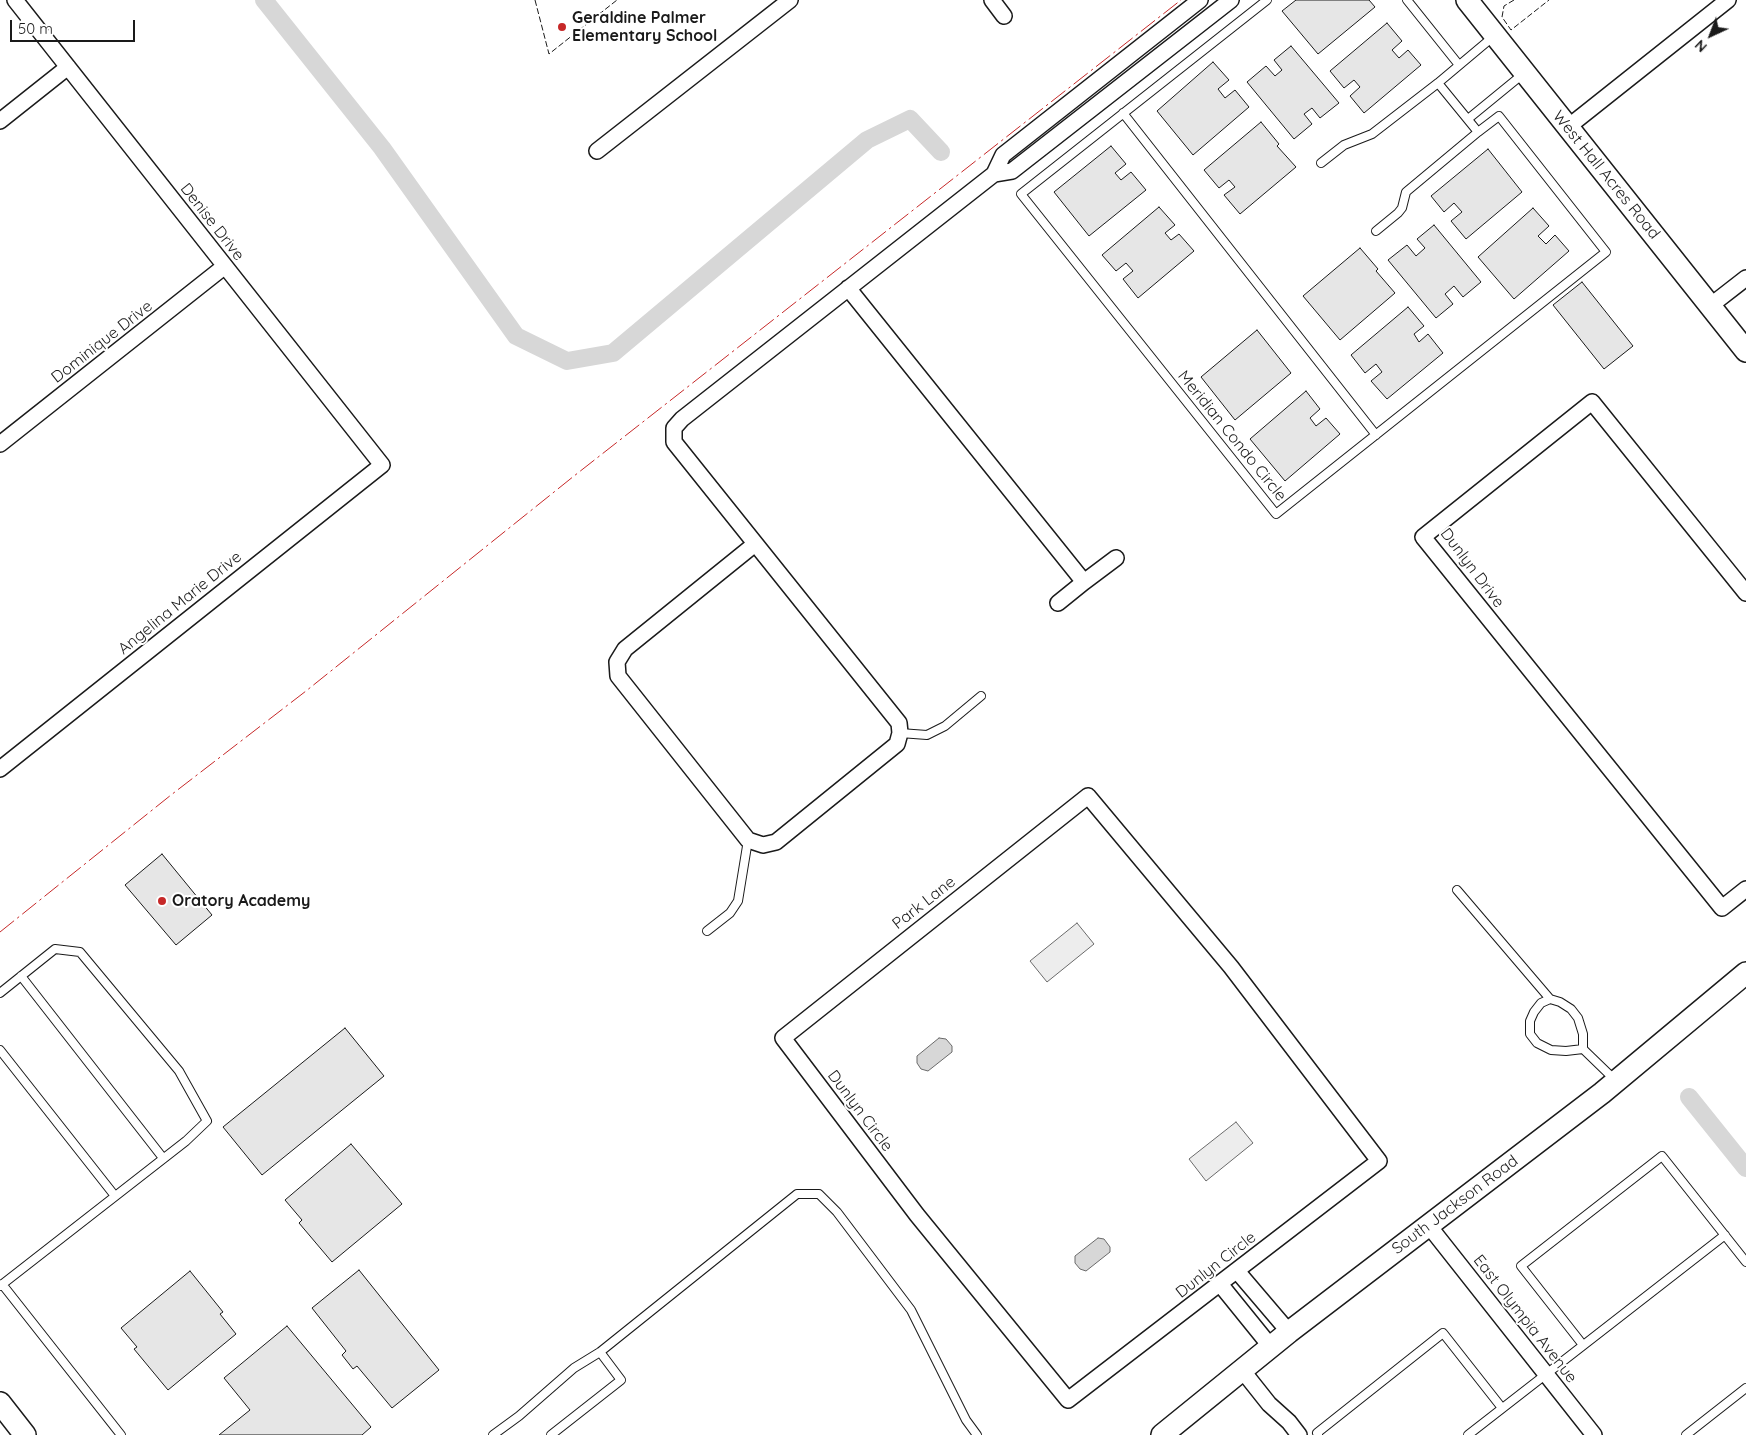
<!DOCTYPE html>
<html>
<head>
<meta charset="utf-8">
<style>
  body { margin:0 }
  #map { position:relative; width:1746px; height:1435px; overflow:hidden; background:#fff; font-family:Quicksand,sans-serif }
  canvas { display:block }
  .north { position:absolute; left:1686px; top:10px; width:50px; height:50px; -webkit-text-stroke:4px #fff; paint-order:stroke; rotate:223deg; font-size:14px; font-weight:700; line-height:20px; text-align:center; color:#1a1a1a }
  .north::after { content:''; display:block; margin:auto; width:18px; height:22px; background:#1a1a1a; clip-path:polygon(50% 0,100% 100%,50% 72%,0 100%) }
  .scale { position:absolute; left:10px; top:20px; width:125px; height:22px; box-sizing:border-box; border:2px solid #1a1a1a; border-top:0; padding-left:6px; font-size:15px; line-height:18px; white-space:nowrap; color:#1a1a1a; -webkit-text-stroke:4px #fff; paint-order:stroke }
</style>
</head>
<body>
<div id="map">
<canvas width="1746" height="1435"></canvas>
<div class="north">N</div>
<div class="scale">50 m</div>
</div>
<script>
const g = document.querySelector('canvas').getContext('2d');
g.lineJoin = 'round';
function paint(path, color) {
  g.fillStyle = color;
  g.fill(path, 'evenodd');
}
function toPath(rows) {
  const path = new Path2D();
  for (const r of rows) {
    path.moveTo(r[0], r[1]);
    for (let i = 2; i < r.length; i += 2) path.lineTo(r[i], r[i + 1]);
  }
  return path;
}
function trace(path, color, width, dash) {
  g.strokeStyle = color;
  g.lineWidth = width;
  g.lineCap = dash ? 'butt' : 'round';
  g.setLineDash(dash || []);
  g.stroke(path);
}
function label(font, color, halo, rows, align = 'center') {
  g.font = font + ' Quicksand,sans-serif';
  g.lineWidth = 4;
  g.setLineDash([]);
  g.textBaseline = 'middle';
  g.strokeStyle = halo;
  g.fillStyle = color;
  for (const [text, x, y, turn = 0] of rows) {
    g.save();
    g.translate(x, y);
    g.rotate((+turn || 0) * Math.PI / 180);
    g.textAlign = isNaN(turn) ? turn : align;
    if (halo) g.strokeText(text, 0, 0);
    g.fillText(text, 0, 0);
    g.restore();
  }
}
const built = toPath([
  [1077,923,1094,944,1047,982,1030,961,1077,923],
  [1236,1122,1253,1143,1206,1181,1189,1159,1236,1122]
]);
paint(built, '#ededed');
trace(built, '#6a6a6a', 1);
const water = toPath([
  [939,1038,946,1039,952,1046,952,1052,928,1071,921,1069,917,1063,917,1056,939,1038],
  [1098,1238,1104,1239,1110,1247,1110,1252,1086,1271,1080,1269,1075,1263,1075,1256,1098,1238]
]);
paint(water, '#d7d7d7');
trace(water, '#6a6a6a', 1);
trace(toPath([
  [264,0,382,148,516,336,567,361,613,353,867,140,910,119,941,152],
  [1689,1097,1746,1168]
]), '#d7d7d7', 18);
const building = toPath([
  [1296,0,1369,0,1375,7,1318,54,1282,11,1296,0],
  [1387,23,1402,41,1392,50,1399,58,1408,50,1421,65,1364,113,1350,96,1360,87,1354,80,1344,88,1330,71,1387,23],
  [1291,46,1339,103,1320,118,1312,108,1304,114,1312,124,1294,139,1247,82,1266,66,1275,76,1282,70,1274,60,1291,46],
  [1213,62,1229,80,1218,89,1225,98,1235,90,1249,107,1193,155,1157,111,1213,62],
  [1261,122,1279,144,1277,146,1296,167,1240,214,1224,195,1235,187,1229,180,1219,188,1204,170,1261,122],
  [1111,146,1126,164,1115,173,1121,180,1131,172,1146,190,1089,236,1054,192,1111,146],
  [1488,149,1522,192,1466,239,1451,221,1462,212,1454,203,1444,212,1431,196,1488,149],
  [1159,207,1175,225,1165,233,1171,240,1179,234,1194,251,1138,298,1123,279,1133,271,1126,263,1116,271,1102,255,1159,207],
  [1533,208,1549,226,1538,236,1546,244,1555,235,1569,251,1514,299,1478,257,1533,208],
  [1434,225,1481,282,1463,297,1454,286,1445,294,1453,304,1436,318,1388,260,1407,245,1416,256,1425,248,1417,239,1434,225],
  [1360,248,1378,269,1376,271,1395,293,1340,340,1303,296,1360,248],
  [1582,282,1633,346,1604,369,1553,305,1582,282],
  [1408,307,1424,326,1414,334,1419,342,1428,334,1443,353,1387,399,1371,381,1382,372,1376,364,1365,373,1351,355,1408,307],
  [1257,330,1291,373,1235,420,1201,377,1257,330],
  [1306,391,1320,409,1310,418,1316,426,1326,418,1340,434,1285,481,1250,439,1306,391],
  [162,854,212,915,176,945,125,885,162,854],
  [345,1028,384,1076,262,1175,223,1127,345,1028],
  [351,1144,402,1204,332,1262,299,1223,302,1220,285,1200,351,1144],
  [359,1270,439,1370,392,1408,357,1366,353,1369,342,1355,346,1351,312,1308,359,1270],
  [190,1271,223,1312,220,1314,236,1334,168,1390,134,1349,137,1347,121,1328,190,1271],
  [287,1326,371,1427,362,1435,219,1435,250,1410,224,1378,287,1326]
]);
paint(building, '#e6e6e6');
trace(building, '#1a1a1a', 1);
const lane = toPath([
  [1267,0,1021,194,1276,514,1606,252,1499,116,1478,132,1406,192,1402,208,1398,213,1376,231],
  [1407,0,1459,65],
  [1123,113,1376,435],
  [1468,119,1523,74],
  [1478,132,1438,83,1494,36],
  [1321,163,1344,145,1372,134,1438,83],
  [900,733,927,735,945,726,981,696],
  [1457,890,1550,999,1541,1003,1534,1012,1530,1021,1530,1034,1537,1043,1551,1050,1566,1051,1583,1049,1615,1080],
  [707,931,730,913,738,901,748,840],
  [21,976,163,1158],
  [0,993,55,949,80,952,179,1071,207,1121,186,1141,0,1286],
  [1550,999,1560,1002,1571,1009,1578,1018,1583,1034,1583,1049],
  [0,1050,115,1196],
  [2,1284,121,1435],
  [1583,1345,1521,1266,1662,1156,1746,1262],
  [493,1435,519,1416,574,1368,600,1352,797,1194,819,1194,837,1212,911,1310,966,1420,977,1435],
  [551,1435,621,1380,600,1352],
  [1318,1435,1317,1433,1443,1333,1502,1408],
  [1468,1435,1725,1235],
  [1686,1435,1746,1388]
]);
const street = toPath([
  [992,0,1004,16],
  [1200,0,1003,155,994,174,1012,171,1231,0],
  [0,121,68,67],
  [1568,127,1728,0],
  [597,151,790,0],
  [848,288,1084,582,1116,558],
  [1710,306,1746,278],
  [0,444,225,266],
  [755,544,625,649,617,662,618,676,748,840,763,845,776,842,897,744,900,733,899,723,674,442,674,428,682,419,994,174],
  [1746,593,1592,402,1423,537,1722,908,1746,889],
  [1058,603,1084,582],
  [0,769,382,465,15,0],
  [1088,796,1231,967,1379,1161,1068,1400,917,1215,783,1038,1088,796],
  [1429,1226,1594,1435],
  [1237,1271,1289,1332],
  [1220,1284,1271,1347],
  [1242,1370,1269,1404,1289,1422,1299,1435]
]);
const secondary = toPath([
  [1467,0,1746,351],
  [0,1403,25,1435],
  [1162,1435,1289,1332,1602,1093,1746,973]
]);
trace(lane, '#1a1a1a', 10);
trace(street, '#1a1a1a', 18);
trace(secondary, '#1a1a1a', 24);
trace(lane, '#fff', 8);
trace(street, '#fff', 15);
trace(secondary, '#fff', 21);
trace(toPath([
  [535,0,549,54,617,0],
  [1514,0,1504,6,1502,17,1511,30,1549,0]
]), '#1a1a1a', 1, [6, 2.5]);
trace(toPath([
  [0,932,171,795,306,691,574,476,1181,0]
]), '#c62828', 1, [18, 4, 2.5, 4]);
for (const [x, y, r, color] of [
  [562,27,5,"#c62828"],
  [162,901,5,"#c62828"]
]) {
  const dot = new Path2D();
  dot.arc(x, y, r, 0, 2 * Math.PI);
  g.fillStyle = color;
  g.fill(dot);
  trace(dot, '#fff', 2);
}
label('bold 16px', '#1a1a1a', '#fff', [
  ["Geraldine Palmer",572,18],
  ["Elementary School",572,36],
  ["Oratory Academy",172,901]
], 'left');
label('16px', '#1a1a1a', '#fff', [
  ["West Hall Acres Road",1606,175,51],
  ["Denise Drive",212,222,52],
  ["Dominique Drive",102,342,-38],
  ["Meridian Condo Circle",1232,436,51],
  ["Dunlyn Drive",1472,568,53],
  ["Angelina Marie Drive",180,603,-39],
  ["Park Lane",924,903,-38],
  ["Dunlyn Circle",860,1111,53],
  ["South Jackson Road",1455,1205,-37],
  ["Dunlyn Circle",1216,1265,-38],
  ["East Olympia Avenue",1525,1319,52]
]);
</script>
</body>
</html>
